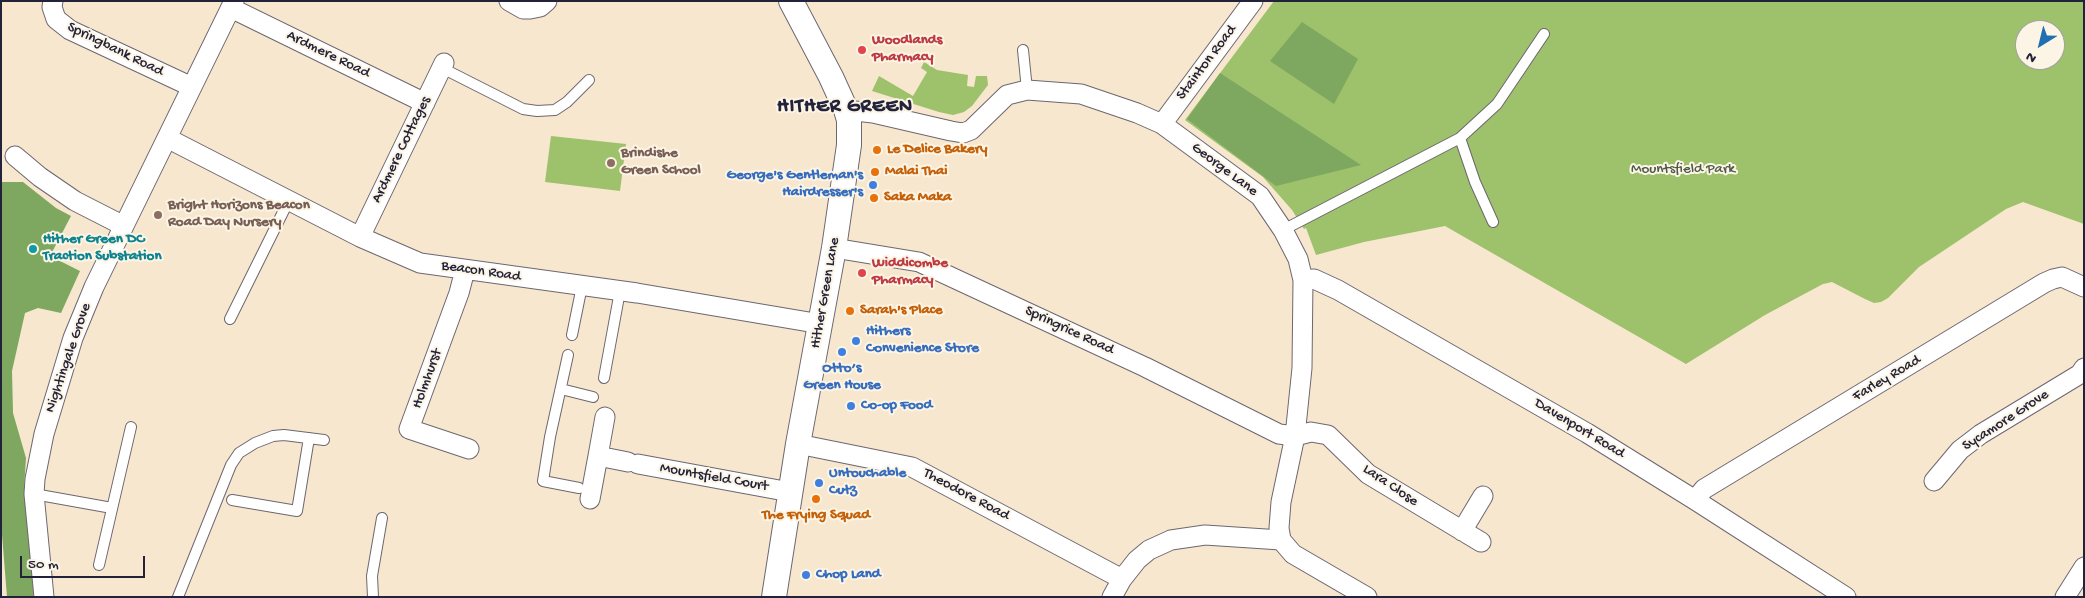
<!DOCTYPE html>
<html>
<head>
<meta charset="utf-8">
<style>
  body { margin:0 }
  #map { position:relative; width:2085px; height:598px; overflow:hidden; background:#f7e7cf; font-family:"Gochi Hand",sans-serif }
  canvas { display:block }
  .frame { position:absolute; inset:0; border:2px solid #22223b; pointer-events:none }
  .north { position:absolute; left:2015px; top:20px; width:50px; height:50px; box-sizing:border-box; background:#fcf5e5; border:1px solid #a5a1a1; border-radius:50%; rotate:216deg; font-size:14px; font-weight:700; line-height:20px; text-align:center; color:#22223b }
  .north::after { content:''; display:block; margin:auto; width:18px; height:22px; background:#1f6fb2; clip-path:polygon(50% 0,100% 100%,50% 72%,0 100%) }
  .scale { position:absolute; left:20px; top:556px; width:125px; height:22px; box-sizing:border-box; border:2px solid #22223b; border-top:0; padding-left:6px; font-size:15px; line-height:18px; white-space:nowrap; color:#22223b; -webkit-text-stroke:4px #fcf5e5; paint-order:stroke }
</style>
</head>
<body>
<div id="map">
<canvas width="2085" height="598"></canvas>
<div class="frame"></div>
<div class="north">N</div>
<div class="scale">50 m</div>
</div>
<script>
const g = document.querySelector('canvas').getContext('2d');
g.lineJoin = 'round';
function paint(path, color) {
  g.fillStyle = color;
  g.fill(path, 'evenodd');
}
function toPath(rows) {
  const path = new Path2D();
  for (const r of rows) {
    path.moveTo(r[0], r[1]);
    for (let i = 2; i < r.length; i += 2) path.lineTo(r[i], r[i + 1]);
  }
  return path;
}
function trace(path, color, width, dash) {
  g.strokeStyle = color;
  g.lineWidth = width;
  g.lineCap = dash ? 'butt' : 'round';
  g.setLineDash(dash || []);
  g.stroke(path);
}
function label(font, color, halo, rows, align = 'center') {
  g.font = font + ' "Gochi Hand",sans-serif';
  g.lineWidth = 4;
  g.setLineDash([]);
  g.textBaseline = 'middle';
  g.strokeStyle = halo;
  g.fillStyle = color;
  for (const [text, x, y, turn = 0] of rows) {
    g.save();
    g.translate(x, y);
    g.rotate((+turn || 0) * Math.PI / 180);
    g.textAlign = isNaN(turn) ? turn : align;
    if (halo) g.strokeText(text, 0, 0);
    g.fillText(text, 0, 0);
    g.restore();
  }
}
paint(toPath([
  [1274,1,2084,1,2084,224,2023,202,2006,209,1919,267,1888,298,1881,302,1874,303,1865,299,1832,282,1823,284,1765,315,1686,364,1445,226,1364,242,1316,255,1306,228,1304,229,1292,210,1263,177,1185,120],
  [2025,30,2055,30,2055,60,2025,60],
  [924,62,937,70,968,75,967,86,974,87,976,76,987,76,988,85,972,106,964,112,953,115,939,112,872,91,879,76,913,96,927,72,921,68],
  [551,136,626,144,620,191,545,182]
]), '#9ec16b');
paint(toPath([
  [1302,22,1358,59,1334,104,1270,61],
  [1220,73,1361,165,1276,186,1187,119],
  [1,182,23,182,56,208,71,216,50,256,80,271,61,313,38,308,25,313,12,371,13,413,26,458,24,488,34,597,7,597,1,522]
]), '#7ea75f');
const service = toPath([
  [1023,50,1027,90],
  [442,68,523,109,537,111,555,110,567,102,589,80],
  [1460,138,1475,182,1493,222],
  [1283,230,1460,138,1497,104,1544,34],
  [230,319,289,200],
  [572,335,582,286],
  [568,355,550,437,543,481,579,488],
  [604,378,620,291],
  [561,389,593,397],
  [34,494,112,508],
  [232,500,297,511,309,438],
  [99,565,131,427],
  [178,597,231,465,239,453,255,443,273,436,284,435,324,440],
  [373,597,372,576,382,518]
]);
const minor = toPath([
  [53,1,52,7,56,19,70,30,192,87],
  [509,1,523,9,530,9,540,7,547,1],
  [231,8,425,103],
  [846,110,873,113,951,131,963,133,971,130,1007,95,1027,90,1081,94,1137,113,1162,124,1260,196,1283,230,1298,259,1303,280,1302,368,1295,436,1281,502,1279,528,1281,540,1293,554,1367,597],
  [1162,124,1253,1],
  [167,138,360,237,420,263,637,293,821,324],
  [15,156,40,177,75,201,124,226],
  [360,237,444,63],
  [834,248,919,262,1145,367,1279,434,1295,436,1311,432,1328,435,1368,474,1481,542],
  [465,270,459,293,409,429,469,449],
  [1303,280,1314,279,1338,290,1587,433,1695,500,1846,597],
  [798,444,912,467,1122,579],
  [598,456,605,417],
  [638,464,790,492],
  [1934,481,1960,450,1981,434,2080,374,2084,368],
  [590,499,598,456,628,462],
  [1695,500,1704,489,2044,283,2053,279,2062,277,2084,287],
  [1462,531,1483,496],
  [44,597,34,494,35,479,44,434,73,338,94,287,234,1],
  [1112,597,1122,579,1137,560,1149,550,1171,540,1205,535,1281,540],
  [2065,597,2084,567]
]);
const tertiary = toPath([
  [774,597,798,444,834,248,849,145,849,120,846,110,831,77,791,1]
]);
trace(service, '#6d676f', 12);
trace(minor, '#6d676f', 21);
trace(tertiary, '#6d676f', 26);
trace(service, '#fff', 10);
trace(minor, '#fff', 19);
trace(tertiary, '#fff', 24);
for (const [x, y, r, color] of [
  [862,50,5,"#e0444e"],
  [877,150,5,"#e8710a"],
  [611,163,5,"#8d6e63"],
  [875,172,5,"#e8710a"],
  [873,185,5,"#3f7fe0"],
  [874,198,5,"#e8710a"],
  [158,215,5,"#8d6e63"],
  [33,249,5,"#0f9aa8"],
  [862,273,5,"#e0444e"],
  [850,311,5,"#e8710a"],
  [856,341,5,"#3f7fe0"],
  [842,352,5,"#3f7fe0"],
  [851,406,5,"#3f7fe0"],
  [819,483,5,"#3f7fe0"],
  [816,499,5,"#e8710a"],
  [806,575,5,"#3f7fe0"]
]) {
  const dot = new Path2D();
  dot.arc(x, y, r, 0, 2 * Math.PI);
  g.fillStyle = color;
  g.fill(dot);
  trace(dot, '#fcf5e5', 2);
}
label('bold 15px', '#be3a42', '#fcf5e5', [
  ["Woodlands",872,41],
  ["Pharmacy",872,58],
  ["Widdicombe",872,264],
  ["Pharmacy",872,281]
], 'left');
label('15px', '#22223b', '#fcf5e5', [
  ["Springbank Road",115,50,26],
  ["Ardmere Road",328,55,26],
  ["Stainton Road",1207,63,-53],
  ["Ardmere Cottages",402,150,-64],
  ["George Lane",1224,170,37],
  ["Beacon Road",481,272,8],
  ["Hither Green Lane",826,293,-80],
  ["Springrice Road",1069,331,25],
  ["Nightingale Grove",69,358,-71],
  ["Holmhurst",428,379,-70],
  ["Farley Road",1887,379,-31],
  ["Sycamore Grove",2006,421,-33],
  ["Davenport Road",1579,429,31],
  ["Mountsfield Court",714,478,10],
  ["Lara Close",1390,486,34],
  ["Theodore Road",966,495,28]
]);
label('bold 15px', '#c56008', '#fcf5e5', [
  ["Le Delice Bakery",887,150],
  ["Malai Thai",885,172],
  ["Saka Maka",884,198],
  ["Sarah's Place",860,311],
  ["The Frying Squad",816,516,"center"]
], 'left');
label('bold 15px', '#785e54', '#fcf5e5', [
  ["Brindishe",621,154],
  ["Green School",621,171],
  ["Bright Horizons Beacon",168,206],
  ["Road Day Nursery",168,223]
], 'left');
label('15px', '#4d5a4c', '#fcf5e5', [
  ["Mountsfield Park",1683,170]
]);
label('bold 15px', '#366cbe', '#fcf5e5', [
  ["George's Gentleman's",863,176,"right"],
  ["Hairdresser's",863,193,"right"],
  ["Hithers",866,332],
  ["Convenience Store",866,349],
  ["Otto’s",842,369,"center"],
  ["Green House",842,386,"center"],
  ["Co-op Food",861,406],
  ["Untouchable",829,474],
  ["Cutz",829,491],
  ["Chop Land",816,575]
], 'left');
label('bold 15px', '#0d838f', '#fcf5e5', [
  ["Hither Green DC",43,240],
  ["Traction Substation",43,257]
], 'left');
g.letterSpacing = '1px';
label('bold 20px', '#22223b', '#fcf5e5', [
  ["HITHER GREEN",845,108]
]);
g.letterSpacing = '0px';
</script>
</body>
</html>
